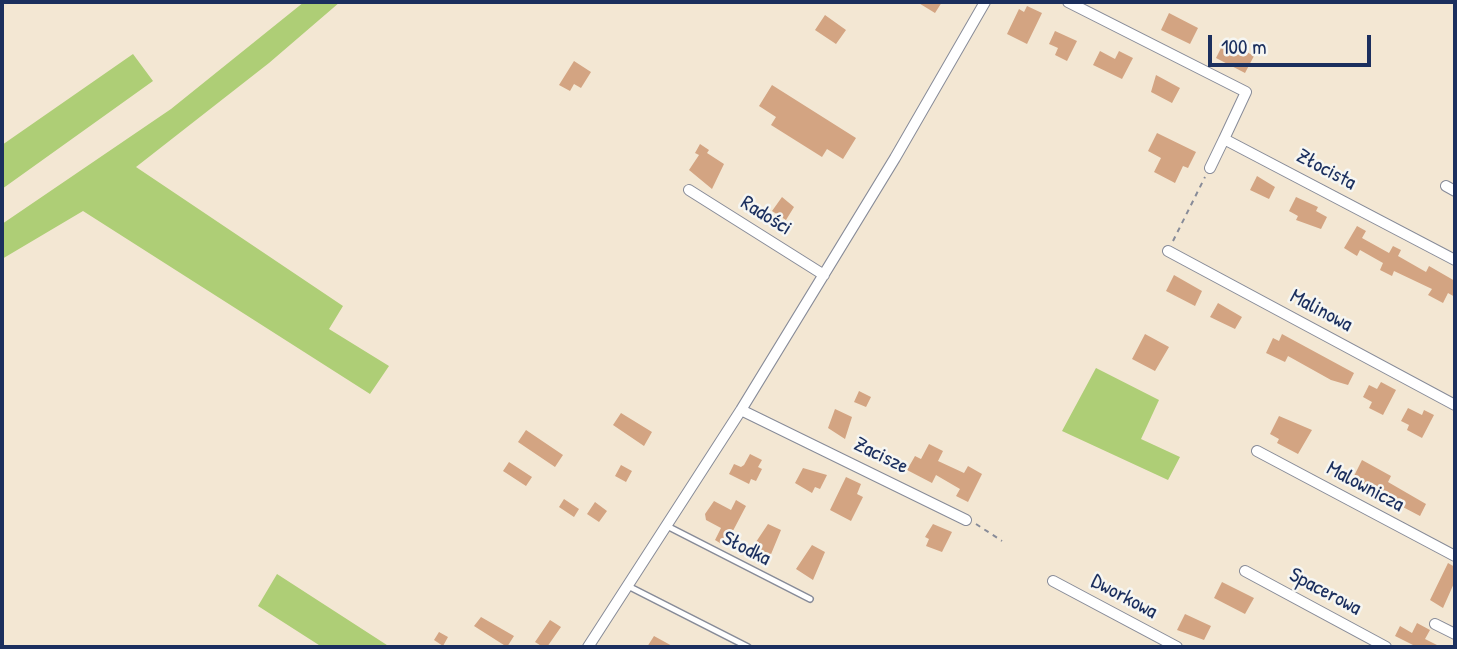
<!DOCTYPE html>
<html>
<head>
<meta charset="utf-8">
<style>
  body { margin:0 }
  #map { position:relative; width:1457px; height:649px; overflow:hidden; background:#f3e7d3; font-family:"Patrick Hand",sans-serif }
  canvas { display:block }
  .frame { position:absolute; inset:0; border:4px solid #1b2f5e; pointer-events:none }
  .scale { position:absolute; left:1208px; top:35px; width:163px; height:32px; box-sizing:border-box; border:4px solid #1b2f5e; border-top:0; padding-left:9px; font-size:21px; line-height:24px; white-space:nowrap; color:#1b2f5e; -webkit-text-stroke:5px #f6f6f2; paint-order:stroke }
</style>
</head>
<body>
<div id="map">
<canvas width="1457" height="649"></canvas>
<div class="frame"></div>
<div class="scale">100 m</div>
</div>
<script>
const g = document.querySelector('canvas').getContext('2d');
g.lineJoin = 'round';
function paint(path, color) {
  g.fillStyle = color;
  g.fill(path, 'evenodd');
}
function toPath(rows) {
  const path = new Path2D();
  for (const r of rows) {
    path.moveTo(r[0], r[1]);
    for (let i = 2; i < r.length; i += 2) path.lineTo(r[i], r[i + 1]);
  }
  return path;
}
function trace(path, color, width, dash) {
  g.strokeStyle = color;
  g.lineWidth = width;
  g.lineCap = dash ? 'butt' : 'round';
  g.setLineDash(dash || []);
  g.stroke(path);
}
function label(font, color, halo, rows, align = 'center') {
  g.font = font + ' "Patrick Hand",sans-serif';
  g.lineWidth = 5;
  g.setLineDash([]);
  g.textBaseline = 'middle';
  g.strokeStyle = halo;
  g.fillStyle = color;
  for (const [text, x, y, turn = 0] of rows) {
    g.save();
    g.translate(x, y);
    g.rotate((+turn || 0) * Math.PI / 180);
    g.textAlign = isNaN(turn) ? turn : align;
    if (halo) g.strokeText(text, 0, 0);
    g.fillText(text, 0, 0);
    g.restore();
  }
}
paint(toPath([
  [304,2,340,2,269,63,136,167,343,306,329,329,389,366,370,394,83,211,2,259,2,224,171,109],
  [133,54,153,81,2,189,2,145],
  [1096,368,1159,400,1141,439,1180,457,1168,480,1062,431],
  [277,574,390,647,322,647,258,606]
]), '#aece76');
paint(toPath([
  [917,2,942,2,935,13],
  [1027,6,1042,13,1027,44,1007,34,1019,9,1024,12],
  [1169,13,1198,28,1190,44,1161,30],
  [825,15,846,30,836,44,815,30],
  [1055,31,1077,41,1067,61,1055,55,1058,48,1049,44],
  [1225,40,1254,56,1245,73,1216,58],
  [1100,51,1115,59,1119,51,1133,58,1122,79,1093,65],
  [574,61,591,72,581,88,574,84,570,91,559,85],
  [1156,75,1180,88,1172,103,1151,92],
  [772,85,856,138,843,159,827,149,822,157,771,125,776,117,759,106],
  [1157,133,1196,152,1188,168,1183,166,1175,183,1154,172,1161,158,1148,151],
  [700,144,709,150,707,153,724,164,712,189,689,170,699,155,695,153],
  [1257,176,1275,187,1269,199,1250,190],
  [782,197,794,207,786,220,772,211],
  [1296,197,1318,207,1316,211,1327,217,1321,229,1296,220,1298,216,1289,211],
  [1357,226,1366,231,1362,238,1389,253,1393,246,1401,250,1398,256,1426,272,1429,266,1455,281,1455,297,1448,293,1443,303,1428,295,1432,289,1394,271,1392,276,1380,270,1383,263,1360,250,1357,256,1344,248],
  [1174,275,1202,291,1195,306,1166,291],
  [1218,303,1242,317,1235,329,1210,317],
  [1145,334,1169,347,1155,371,1132,359],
  [1282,334,1354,373,1348,385,1331,380,1288,356,1285,362,1266,353,1273,338,1279,341],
  [1381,382,1396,390,1383,415,1369,408,1372,402,1363,397,1369,385,1377,389],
  [859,391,871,397,866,407,854,402],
  [1408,408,1422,415,1424,410,1434,415,1422,438,1407,430,1409,425,1401,421],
  [835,409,852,417,845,439,828,428],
  [621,413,652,432,644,446,613,425],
  [1279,416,1312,430,1298,454,1277,443,1279,439,1270,434],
  [526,430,563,455,555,467,518,442],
  [929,444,943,451,938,461,964,473,968,466,982,474,968,502,956,496,960,489,936,475,932,483,907,470,915,456,921,459],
  [750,454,762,460,758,467,762,469,756,481,751,479,749,484,729,474,734,464,741,467,744,465],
  [1362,460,1391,476,1388,482,1426,504,1420,516,1357,483,1353,478],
  [509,462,532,477,526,486,503,471],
  [621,465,632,471,626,482,615,476],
  [803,468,827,475,820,489,815,487,812,493,795,483],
  [846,477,861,484,857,494,863,497,851,521,830,510],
  [564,499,579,509,574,517,559,507],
  [736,500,746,506,725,546,715,540,721,528,706,520,705,514,714,501,731,510],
  [595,502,607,511,599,522,587,514],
  [768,524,781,530,769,559,752,548],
  [933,524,952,532,942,552,926,546,929,539,925,537],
  [812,545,825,552,813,580,796,569],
  [1448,563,1455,567,1455,581,1443,608,1430,600],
  [1222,582,1254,598,1245,614,1214,598],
  [1185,614,1211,626,1204,640,1177,630],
  [481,617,514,636,507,647,474,626],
  [550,620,561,627,547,647,543,647,535,642],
  [1417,623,1430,630,1425,639,1441,647,1417,647,1395,636,1400,626,1412,633],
  [439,632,448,637,443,646,434,640],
  [654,636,674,647,647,647]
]), '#d3a482');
const lane = toPath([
  [667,526,810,599],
  [628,586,748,647]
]);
const street = toPath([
  [1068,2,1246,92,1224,139,1455,260],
  [1210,168,1224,139],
  [1446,186,1455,191],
  [689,190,824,275],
  [1168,251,1455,405],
  [741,410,966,520],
  [1257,451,1455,556],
  [1245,571,1386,647],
  [1053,581,1177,647],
  [1435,624,1455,634],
  [588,647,741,410,895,158,985,2]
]);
trace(lane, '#878b98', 8);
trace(street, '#878b98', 12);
trace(toPath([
  [1173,241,1205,177],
  [976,524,1002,541]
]), '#878b98', 2, [5, 5]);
trace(lane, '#fff', 5);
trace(street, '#fff', 10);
label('21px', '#1b2f5e', '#f6f6f2', [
  ["Złocista",1326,170,28],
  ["Radości",766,216,32],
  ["Malinowa",1321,311,28],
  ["Zacisze",881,456,26],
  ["Malownicza",1365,487,28],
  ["Słodka",746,549,27],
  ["Spacerowa",1325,592,28],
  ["Dworkowa",1124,597,28]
]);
</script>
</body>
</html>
